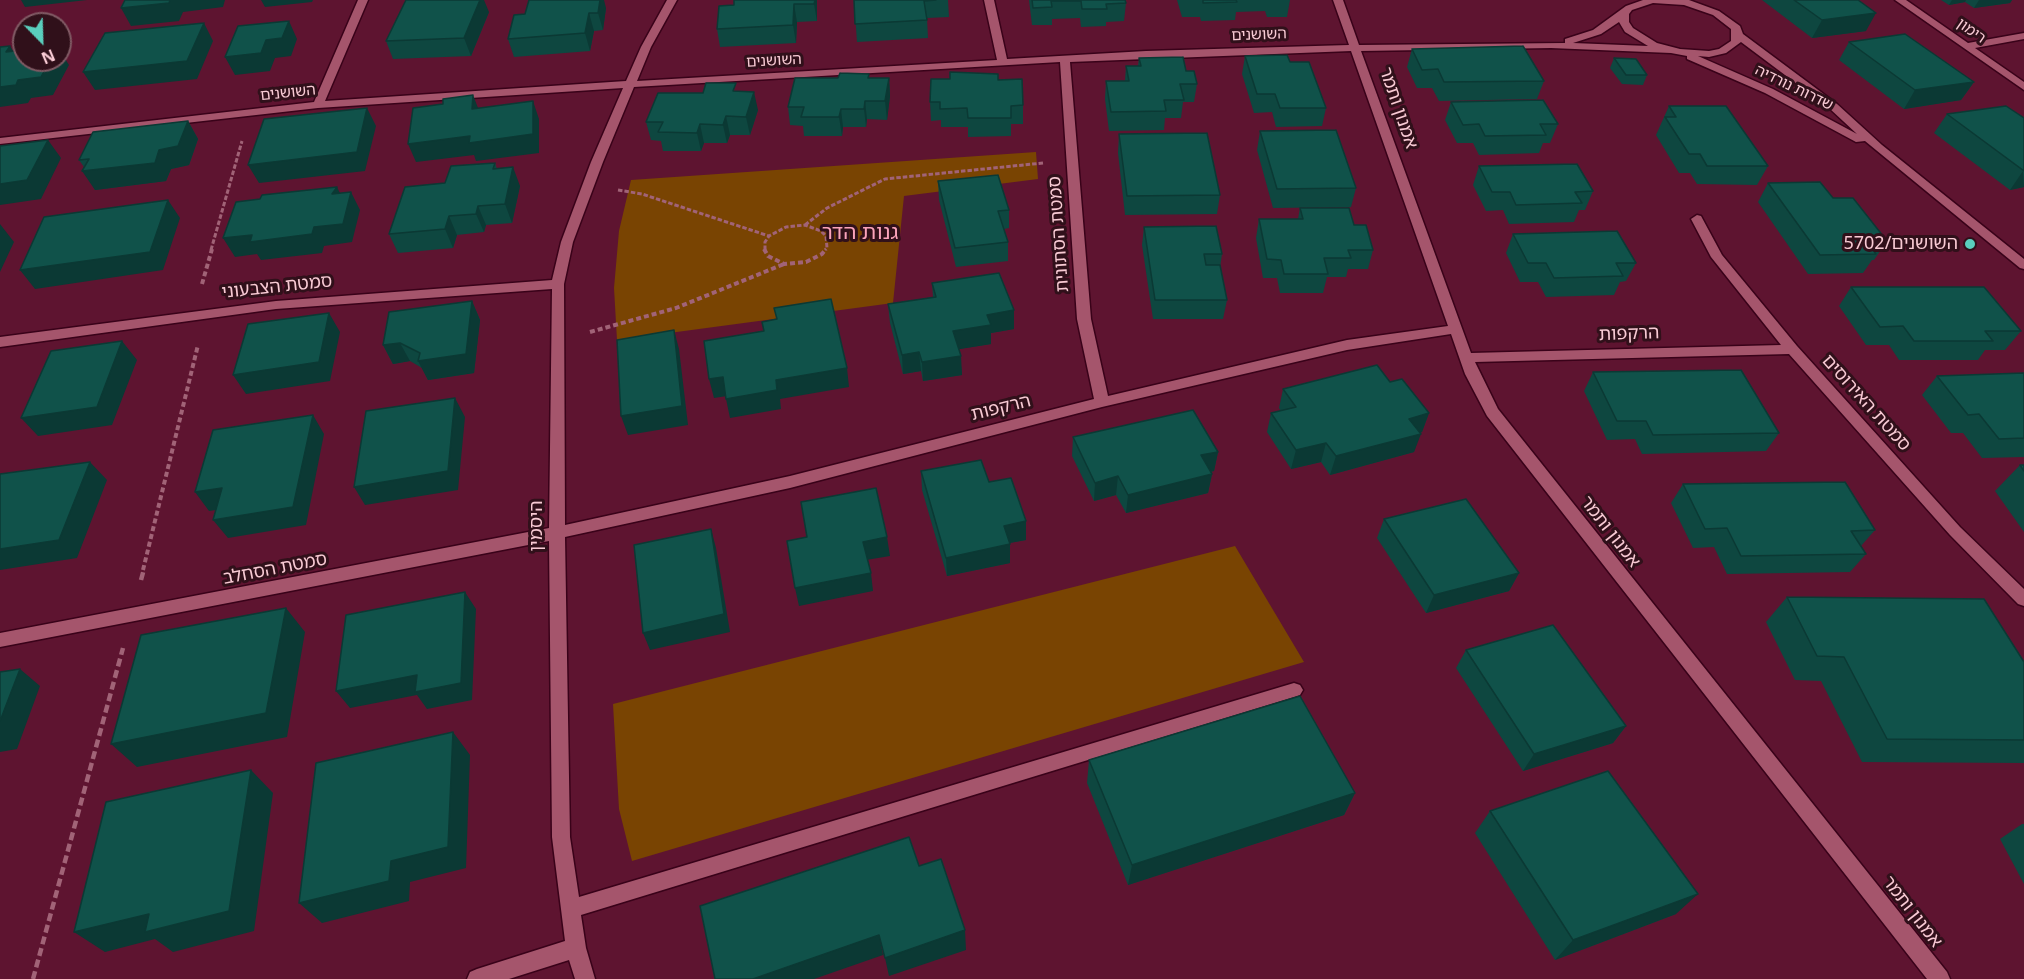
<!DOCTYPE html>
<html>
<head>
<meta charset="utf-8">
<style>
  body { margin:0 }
  #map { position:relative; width:2024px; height:979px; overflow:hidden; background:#5e1430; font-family:"Noto Sans",sans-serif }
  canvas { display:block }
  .north { position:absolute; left:12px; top:12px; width:60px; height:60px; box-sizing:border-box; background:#30101a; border:2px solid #805a64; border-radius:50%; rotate:157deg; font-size:16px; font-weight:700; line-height:24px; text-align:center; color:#f8cad4 }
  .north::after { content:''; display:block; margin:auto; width:21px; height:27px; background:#5acebd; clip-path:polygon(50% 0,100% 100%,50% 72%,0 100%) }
</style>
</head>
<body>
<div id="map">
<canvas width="2024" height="979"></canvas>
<div class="north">N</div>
</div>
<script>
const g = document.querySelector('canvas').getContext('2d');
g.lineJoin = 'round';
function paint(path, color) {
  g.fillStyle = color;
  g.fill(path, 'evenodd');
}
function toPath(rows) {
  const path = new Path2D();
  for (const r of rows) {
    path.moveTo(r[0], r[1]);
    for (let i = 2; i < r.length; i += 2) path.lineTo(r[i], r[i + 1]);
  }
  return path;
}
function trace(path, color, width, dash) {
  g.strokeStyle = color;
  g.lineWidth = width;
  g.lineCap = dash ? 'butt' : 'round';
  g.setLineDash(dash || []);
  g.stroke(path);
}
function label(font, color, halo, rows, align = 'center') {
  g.font = font + ' "Noto Sans","Noto Sans Hebrew",sans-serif';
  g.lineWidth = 6;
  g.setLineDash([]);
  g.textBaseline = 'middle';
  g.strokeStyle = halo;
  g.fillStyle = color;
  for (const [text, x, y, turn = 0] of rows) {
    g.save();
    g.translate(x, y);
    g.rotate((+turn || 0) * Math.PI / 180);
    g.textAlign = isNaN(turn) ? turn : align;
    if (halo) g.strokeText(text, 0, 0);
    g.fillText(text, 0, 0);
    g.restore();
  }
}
paint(toPath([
  [1036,152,1038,179,904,196,893,303,617,340,614,288,619,231,631,180],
  [1235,546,1304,662,632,861,619,809,613,704]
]), '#794402');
const minor = toPath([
  [358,0,368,0,325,101,626,81,641,47,667,0,677,0,651,47,637,81,997,60,984,0,994,0,1007,59,1146,51,1349,45,1333,0,1343,0,1359,45,1565,43,1565,39,1593,30,1626,6,1643,0,1689,0,1719,11,1740,26,1743,34,1837,104,1882,145,2024,259,2024,269,2020,268,1865,141,1856,142,1765,93,1687,59,1687,56,1671,53,1551,48,1361,51,1471,353,1781,345,1711,257,1691,219,1697,215,1701,216,1722,255,1797,346,1960,527,2024,589,2024,606,2018,604,1950,535,1789,354,1475,362,1498,409,1947,972,1950,979,1927,979,1487,416,1465,374,1451,334,1347,350,1102,407,790,488,565,537,570,837,579,897,1294,683,1300,685,1303,690,1300,695,1294,697,581,915,586,948,595,979,575,979,569,960,509,979,467,979,470,972,477,969,565,941,552,837,549,541,0,647,0,633,549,528,552,289,276,309,0,347,0,337,276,301,552,280,561,242,591,162,623,88,318,108,0,144,0,138,314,102,358,0],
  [1653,3,1684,5,1713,15,1731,29,1731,41,1719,49,1709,51,1680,49,1657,43,1633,28,1629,22,1629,14,1632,10,1653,3],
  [1619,22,1625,32,1648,46,1573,43,1601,34,1619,22],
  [1741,42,1829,108,1857,134,1773,89,1698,56,1709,57,1726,53,1741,42],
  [1351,51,1448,326,1347,340,1108,396,1091,319,1070,62,1351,51],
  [1060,62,1077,319,1094,399,790,476,565,525,564,284,573,242,603,162,634,87,1060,62],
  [1895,0,1906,0,1968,43,2024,33,2024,39,1975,48,2024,82,2024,90,1895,0]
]);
trace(minor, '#390219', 3);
trace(toPath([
  [618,190,642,194,769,236],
  [805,225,827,208,885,179,1043,163],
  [211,250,242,141],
  [765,250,765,242,769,236,786,227,805,225,821,231,826,236,827,248,825,250]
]), '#a16377', 3, [4.5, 2]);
trace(toPath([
  [764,249,768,256,784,264,806,262,822,254,826,249],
  [202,284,212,249],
  [590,332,676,308,784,264],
  [143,570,198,345]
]), '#a16377', 4, [5, 3]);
trace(toPath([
  [141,580,144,569],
  [33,979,123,648]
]), '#a16377', 4.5, [8, 4]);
paint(minor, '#a5556c');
paint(toPath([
  [734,0,817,0,817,21,797,22,796,43,720,47,717,29,734,5],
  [854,0,948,0,949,17,927,18,928,38,857,42],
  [1029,0,1125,0,1126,3,1124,21,1106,22,1106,26,1081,27,1080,18,1052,19,1052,25,1032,25],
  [1177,0,1290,0,1287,17,1267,17,1265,11,1236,12,1235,20,1201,21,1200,17,1182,17],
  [1762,0,1858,0,1866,31,1812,38],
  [1941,0,2012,0,2010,3,1974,8,1965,2,1949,5],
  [606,8,603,30,594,31,590,51,514,57,508,39],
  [489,12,471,56,393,59,386,41],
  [1849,42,1974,82,1961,100,1904,109,1839,60],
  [1412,49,1544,81,1537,99,1439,101,1432,88,1417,88,1407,67],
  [1245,56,1290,62,1326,108,1322,126,1276,127,1272,112,1254,113,1242,74],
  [1139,58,1186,71,1197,84,1194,102,1183,102,1181,118,1165,118,1164,130,1109,131,1105,99,1106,81,1125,81,1126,66,1138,66],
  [1614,58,1647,75,1643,85,1622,84,1610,68],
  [869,74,869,78,889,78,890,96,887,120,867,119,866,127,843,127,842,136,804,136,803,126,790,125,788,107,838,78],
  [998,80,1023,105,1023,124,1011,124,1011,136,968,137,968,127,941,127,941,120,931,121,930,102],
  [737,91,758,110,750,135,730,135,727,143,704,143,701,151,663,151,661,141,651,140,646,122,703,93],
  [1451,102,1558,124,1550,143,1543,143,1539,153,1479,155,1473,143,1457,143,1445,120],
  [1669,106,1768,166,1757,185,1697,184,1690,173,1679,173,1656,135],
  [1947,114,2024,118,2024,187,2010,190,1934,133],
  [188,121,198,139,189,165,171,169,166,181,95,190,84,167,79,160],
  [1260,131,1356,188,1351,207,1273,208,1257,150],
  [1119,134,1220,195,1217,214,1125,215,1118,153],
  [495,163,497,169,520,186,512,223,486,225,484,232,457,235,453,248,398,253,389,234,445,183],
  [1479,166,1593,191,1585,210,1579,210,1574,222,1509,224,1503,210,1486,211,1473,185],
  [938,181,1009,210,1009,228,1004,229,1008,242,1008,261,956,267,939,200],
  [1768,183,1833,198,1887,241,1874,260,1872,260,1863,273,1808,274,1758,202],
  [1300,208,1354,225,1373,250,1368,269,1348,269,1346,277,1327,277,1323,293,1280,293,1277,278,1263,278,1256,238,1259,219,1298,219],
  [1144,227,1222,254,1220,268,1227,300,1223,319,1153,319,1142,245],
  [1513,234,1636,263,1626,281,1620,282,1614,295,1546,297,1538,282,1520,282,1506,253],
  [932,283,1014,329,991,333,991,344,959,349,962,375,923,381,921,371,903,374,890,323,888,304,933,297],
  [1851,287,2021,331,2005,350,1985,350,1978,360,1899,360,1889,345,1866,345,1839,306],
  [472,301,480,320,474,373,428,380,422,368,410,361,393,364,383,345],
  [1593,372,1779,433,1766,451,1642,454,1635,439,1607,440,1584,391],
  [2024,373,2024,457,1982,458,1963,433,1951,433,1922,395,1937,376],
  [1390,382,1429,413,1422,432,1420,433,1414,452,1330,475,1321,462,1291,469,1267,432,1271,413,1281,411,1279,408,1283,389],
  [1073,437,1218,452,1214,471,1210,472,1212,474,1208,493,1126,513,1116,495,1094,501,1072,456],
  [2020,465,2024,465,2024,532,1995,491],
  [921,471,989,482,1026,521,1026,540,1009,543,1010,563,947,576,922,490],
  [1683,484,1875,530,1861,546,1866,554,1850,572,1727,574,1714,547,1693,548,1671,503],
  [1384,519,1519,573,1509,591,1426,613,1377,538],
  [1787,597,2024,662,2024,763,1862,762,1821,681,1795,680,1766,622],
  [1466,650,1626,726,1613,743,1523,771,1456,668],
  [1089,760,1355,793,1344,815,1128,885,1087,783],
  [1490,811,1676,914,1555,960,1475,833],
  [2022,824,2024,824,2024,884,2000,839]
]), '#0e4740');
paint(toPath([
  [21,0,87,0,25,7],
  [170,0,225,0,223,7,183,12,179,21,131,26,121,8],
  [261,0,313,0,312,2,265,7],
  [480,0,484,0,489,12,471,56,464,38],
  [600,0,604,0,606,8,603,30,598,13],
  [815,0,817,0,817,21,814,4],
  [1952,0,1966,0,1965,2,1949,5],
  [1979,0,2012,0,2010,3,1974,8],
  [794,4,797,22,796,43,793,25],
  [589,13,594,31,590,51,585,33],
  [1876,13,1866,31,1812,38,1822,20],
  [289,21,297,39,291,56,275,58,270,71,235,75,225,57],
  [204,23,213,41,197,79,95,90,83,72],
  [10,46,22,64,6,52],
  [60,51,69,65,53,95,31,98,28,103,0,107,0,87,18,80,50,60,60,60],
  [889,78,890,96,887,120,885,101],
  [1974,82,1961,100,1904,109,1915,90],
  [754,92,758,110,750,135,746,117],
  [473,95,480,113,472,109],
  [533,101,539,119,539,153,476,161,474,155,416,162,408,144],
  [865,101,867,119,866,127,864,109],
  [367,108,376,126,365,171,259,183,248,165],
  [841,109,843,127,842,136,839,117],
  [726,116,730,135,727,143,723,125],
  [188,121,198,139,189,165,171,169,166,181,95,190,82,171,159,150],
  [700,124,704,143,701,151,697,133],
  [48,140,61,158,41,199,0,205,0,184],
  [513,167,520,186,512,223,505,204],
  [2023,171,2024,187,2010,190],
  [337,187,346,206,332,194],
  [351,192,360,210,352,242,324,246,322,253,261,260,257,254,235,257,223,238,314,227],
  [168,200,180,218,163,270,35,289,20,270],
  [478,206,486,225,484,232,476,214],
  [449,216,457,235,453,248,445,229],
  [0,224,14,242,0,272],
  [472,301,480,320,474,373,428,380,418,361],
  [1014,310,1014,329,991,333,991,344,954,350,953,331,987,315],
  [329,313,340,332,330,381,246,394,233,375],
  [674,330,679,349,688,425,628,435,621,416],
  [122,341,137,360,112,425,38,436,21,418],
  [400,343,410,361,393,364,383,345],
  [919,352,921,371,903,374,902,355],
  [961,356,962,375,923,381,922,362],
  [847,368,849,387,780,399,781,409,730,418,726,399,776,380],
  [723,377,727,396,714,398,709,379],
  [455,398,465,417,458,490,365,505,354,487],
  [1429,413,1422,432,1402,438,1409,419],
  [313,415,324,434,306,525,228,538,213,520],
  [1421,434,1414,452,1330,475,1336,456],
  [1326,443,1321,462,1291,469,1296,450],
  [1218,452,1214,471,1198,474,1201,455],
  [90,462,107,480,77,558,0,570,0,549],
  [1212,474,1208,493,1126,513,1128,495],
  [1118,476,1116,495,1094,501,1095,483],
  [222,488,236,507,209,511,195,492],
  [1026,521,1026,540,1004,544,1004,526],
  [711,529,716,548,730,632,650,650,643,633],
  [887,537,890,556,866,560,863,542],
  [1010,544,1010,563,947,576,946,558],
  [871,573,873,591,799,606,795,588],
  [1519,573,1509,591,1426,613,1434,595],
  [465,592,476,609,472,700,427,709,417,695,350,708,336,691],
  [286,608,305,632,287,737,137,767,111,744],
  [20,669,40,686,17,749,0,752,0,721],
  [1626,726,1613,743,1523,771,1534,754],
  [453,732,470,755,466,868,410,882,409,901,322,923,299,903,391,861],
  [251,770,273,793,254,931,173,952,155,939,105,952,74,932],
  [1355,793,1344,815,1128,885,1132,865],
  [1698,894,1676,914,1555,960,1573,940],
  [965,930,966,950,889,976,885,958],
  [879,935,883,955,814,979,753,979]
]), '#0b3934');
const building = toPath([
  [125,0,170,0,169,3,121,8,125,0],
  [406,0,480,0,464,38,386,41,406,0],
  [529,0,600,0,598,13,589,13,585,33,508,39,514,15,525,14,529,0],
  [734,0,815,0,814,4,794,4,793,25,717,29,719,6,734,5,734,0],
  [854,0,936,0,924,1,927,20,855,24,854,0],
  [1032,0,1125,0,1126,3,1106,4,1107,9,1082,9,1081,1,1051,1,1052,7,1033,8,1032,0],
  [1203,0,1236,0,1237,2,1203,3,1203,0],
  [1794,0,1858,0,1876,13,1822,20,1794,0],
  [289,21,282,38,266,40,261,53,225,57,238,26,289,21],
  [204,23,187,61,83,72,105,33,204,23],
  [1905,34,1974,82,1915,90,1849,42,1905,34],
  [10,46,6,52,24,50,24,60,50,60,41,77,18,80,16,85,0,87,0,47,10,46],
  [1523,46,1544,81,1444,82,1438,69,1422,70,1412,49,1523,46],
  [1287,55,1290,62,1309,62,1326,108,1280,108,1275,94,1257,94,1245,56,1287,55],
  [1183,57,1186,71,1194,71,1197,84,1180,84,1184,100,1164,100,1166,111,1111,112,1106,81,1129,81,1126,66,1141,66,1139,58,1183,57],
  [1614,58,1636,59,1647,75,1626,75,1614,58],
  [950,72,998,74,998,80,1022,79,1023,105,1011,106,1011,118,968,118,967,108,940,109,940,102,930,102,931,79,950,79,950,72],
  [840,73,869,74,868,78,889,78,885,101,865,101,864,109,841,109,839,117,801,117,804,107,788,107,795,78,838,78,840,73],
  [706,83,736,83,733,91,754,92,746,117,726,116,723,125,700,124,697,133,658,132,663,122,646,122,658,93,703,93,706,83],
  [473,95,472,109,533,101,533,134,469,143,470,136,408,144,413,108,443,104,443,99,473,95],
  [1543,100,1558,124,1540,124,1546,135,1485,136,1479,124,1463,125,1451,102,1543,100],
  [1669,106,1726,106,1768,166,1707,166,1700,154,1689,154,1665,117,1676,117,1669,106],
  [2006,106,2024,118,2024,171,1947,114,2006,106],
  [367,108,357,152,248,165,264,119,367,108],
  [188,121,178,146,159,150,155,163,82,171,89,159,79,160,93,132,188,121],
  [1336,130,1356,188,1277,189,1260,131,1336,130],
  [1207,133,1220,195,1127,196,1119,134,1207,133],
  [48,140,27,180,0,184,0,146,48,140],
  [495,163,493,169,513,167,505,204,478,206,476,214,449,216,445,229,389,234,405,187,445,183,451,166,495,163],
  [1577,164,1593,191,1575,192,1582,203,1516,205,1510,192,1492,192,1479,166,1577,164],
  [998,175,1009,210,998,211,1008,242,955,248,938,181,998,175],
  [1820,182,1833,198,1853,198,1887,241,1866,241,1876,254,1820,255,1768,183,1820,182],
  [337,187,332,194,351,192,343,224,314,227,312,234,250,242,252,235,223,238,236,202,260,199,262,195,337,187],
  [168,200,150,252,20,270,44,217,168,200],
  [1300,208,1349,208,1354,225,1366,225,1373,250,1348,250,1351,258,1324,258,1328,274,1284,274,1281,260,1267,259,1259,219,1303,219,1300,208],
  [1216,226,1222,254,1204,254,1206,265,1220,265,1227,300,1155,300,1144,227,1216,226],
  [1617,231,1636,263,1616,263,1623,276,1554,278,1546,263,1528,263,1513,234,1617,231],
  [999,273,1014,310,987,315,991,325,953,331,961,356,922,362,919,352,902,355,888,304,936,297,932,283,999,273],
  [1851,287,1984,287,2021,331,1985,331,1993,341,1914,341,1903,326,1880,327,1851,287],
  [831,299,847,368,776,380,777,390,726,399,723,377,709,379,704,341,764,331,762,322,777,319,774,308,831,299],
  [472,301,466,354,418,361,420,353,400,343,383,345,389,312,472,301],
  [329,313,319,362,233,375,248,324,329,313],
  [674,330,682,406,621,416,617,340,674,330],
  [122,341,97,407,21,418,51,351,122,341],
  [1377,365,1390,382,1402,379,1429,413,1409,419,1421,434,1336,456,1326,443,1296,450,1271,413,1296,407,1283,389,1377,365],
  [1741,370,1779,433,1653,435,1646,421,1617,421,1593,372,1741,370],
  [2024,373,2024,438,1999,439,1979,414,1968,415,1937,376,2024,373],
  [455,398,448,471,354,487,366,411,455,398],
  [1193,410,1218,452,1201,455,1212,474,1128,495,1118,476,1095,483,1073,437,1193,410],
  [313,415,293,507,213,520,222,488,195,492,213,430,313,415],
  [981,460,989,482,1011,478,1026,521,1004,526,1010,544,946,558,921,471,981,460],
  [90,462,59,540,0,549,0,474,90,462],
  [2020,465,2024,465,2024,471,2020,465],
  [1845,482,1875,530,1851,531,1866,554,1741,556,1727,528,1705,529,1683,484,1845,482],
  [876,488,887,537,863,542,871,573,795,588,787,541,807,537,801,502,876,488],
  [1466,499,1519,573,1434,595,1384,519,1466,499],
  [711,529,724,614,643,633,634,545,711,529],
  [465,592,461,683,415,692,417,675,336,691,346,615,465,592],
  [1787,597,1984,599,2024,662,2024,740,1887,739,1844,657,1817,656,1787,597],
  [286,608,266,713,111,744,141,635,286,608],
  [1553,625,1626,726,1534,754,1466,650,1553,625],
  [20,669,0,721,0,672,20,669],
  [1300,696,1355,793,1132,865,1089,760,1300,696],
  [453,732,448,847,391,861,389,881,299,903,316,763,453,732],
  [251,770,229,911,145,932,149,914,74,932,106,802,251,770],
  [1608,771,1698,894,1573,940,1490,811,1608,771],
  [909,837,919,866,941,859,965,930,885,958,879,935,753,979,715,979,700,906,909,837]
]);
paint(building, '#10524a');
trace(building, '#0b3934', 1.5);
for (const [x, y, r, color] of [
  [1970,244,6,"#5acebd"]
]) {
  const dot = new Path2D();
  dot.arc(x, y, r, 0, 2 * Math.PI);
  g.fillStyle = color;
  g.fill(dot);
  trace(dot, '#30101a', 2);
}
label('15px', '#f8cad4', '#30101a', [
  ["רימון",1971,31,35],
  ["השושנים",1259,35,-2],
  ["השושנים",774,61,-3],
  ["שדרות נורדיה",1794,88,26],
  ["השושנים",288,93,-6]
]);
label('18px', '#f8cad4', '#30101a', [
  ["אמנון ותמר",1398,108,71],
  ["סמטת הסתונית",1059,234,-94],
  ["סמטת הצבעוני",277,287,-6],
  ["הרקפות",1629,334,-2],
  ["סמטת האירוסים",1866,403,48],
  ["הרקפות",1001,408,-14],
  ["היסמין",537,526,-90],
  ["אמנון ותמר",1610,532,52],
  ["סמטת הסחלב",275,569,-11],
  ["אמנון ותמר",1912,912,52]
]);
label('18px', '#f8cad4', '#30101a', [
  ["5702/השושנים",1958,244]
], 'right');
label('21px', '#fba3ba', '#30101a', [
  ["גנות הדר",860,233]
]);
</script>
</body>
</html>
